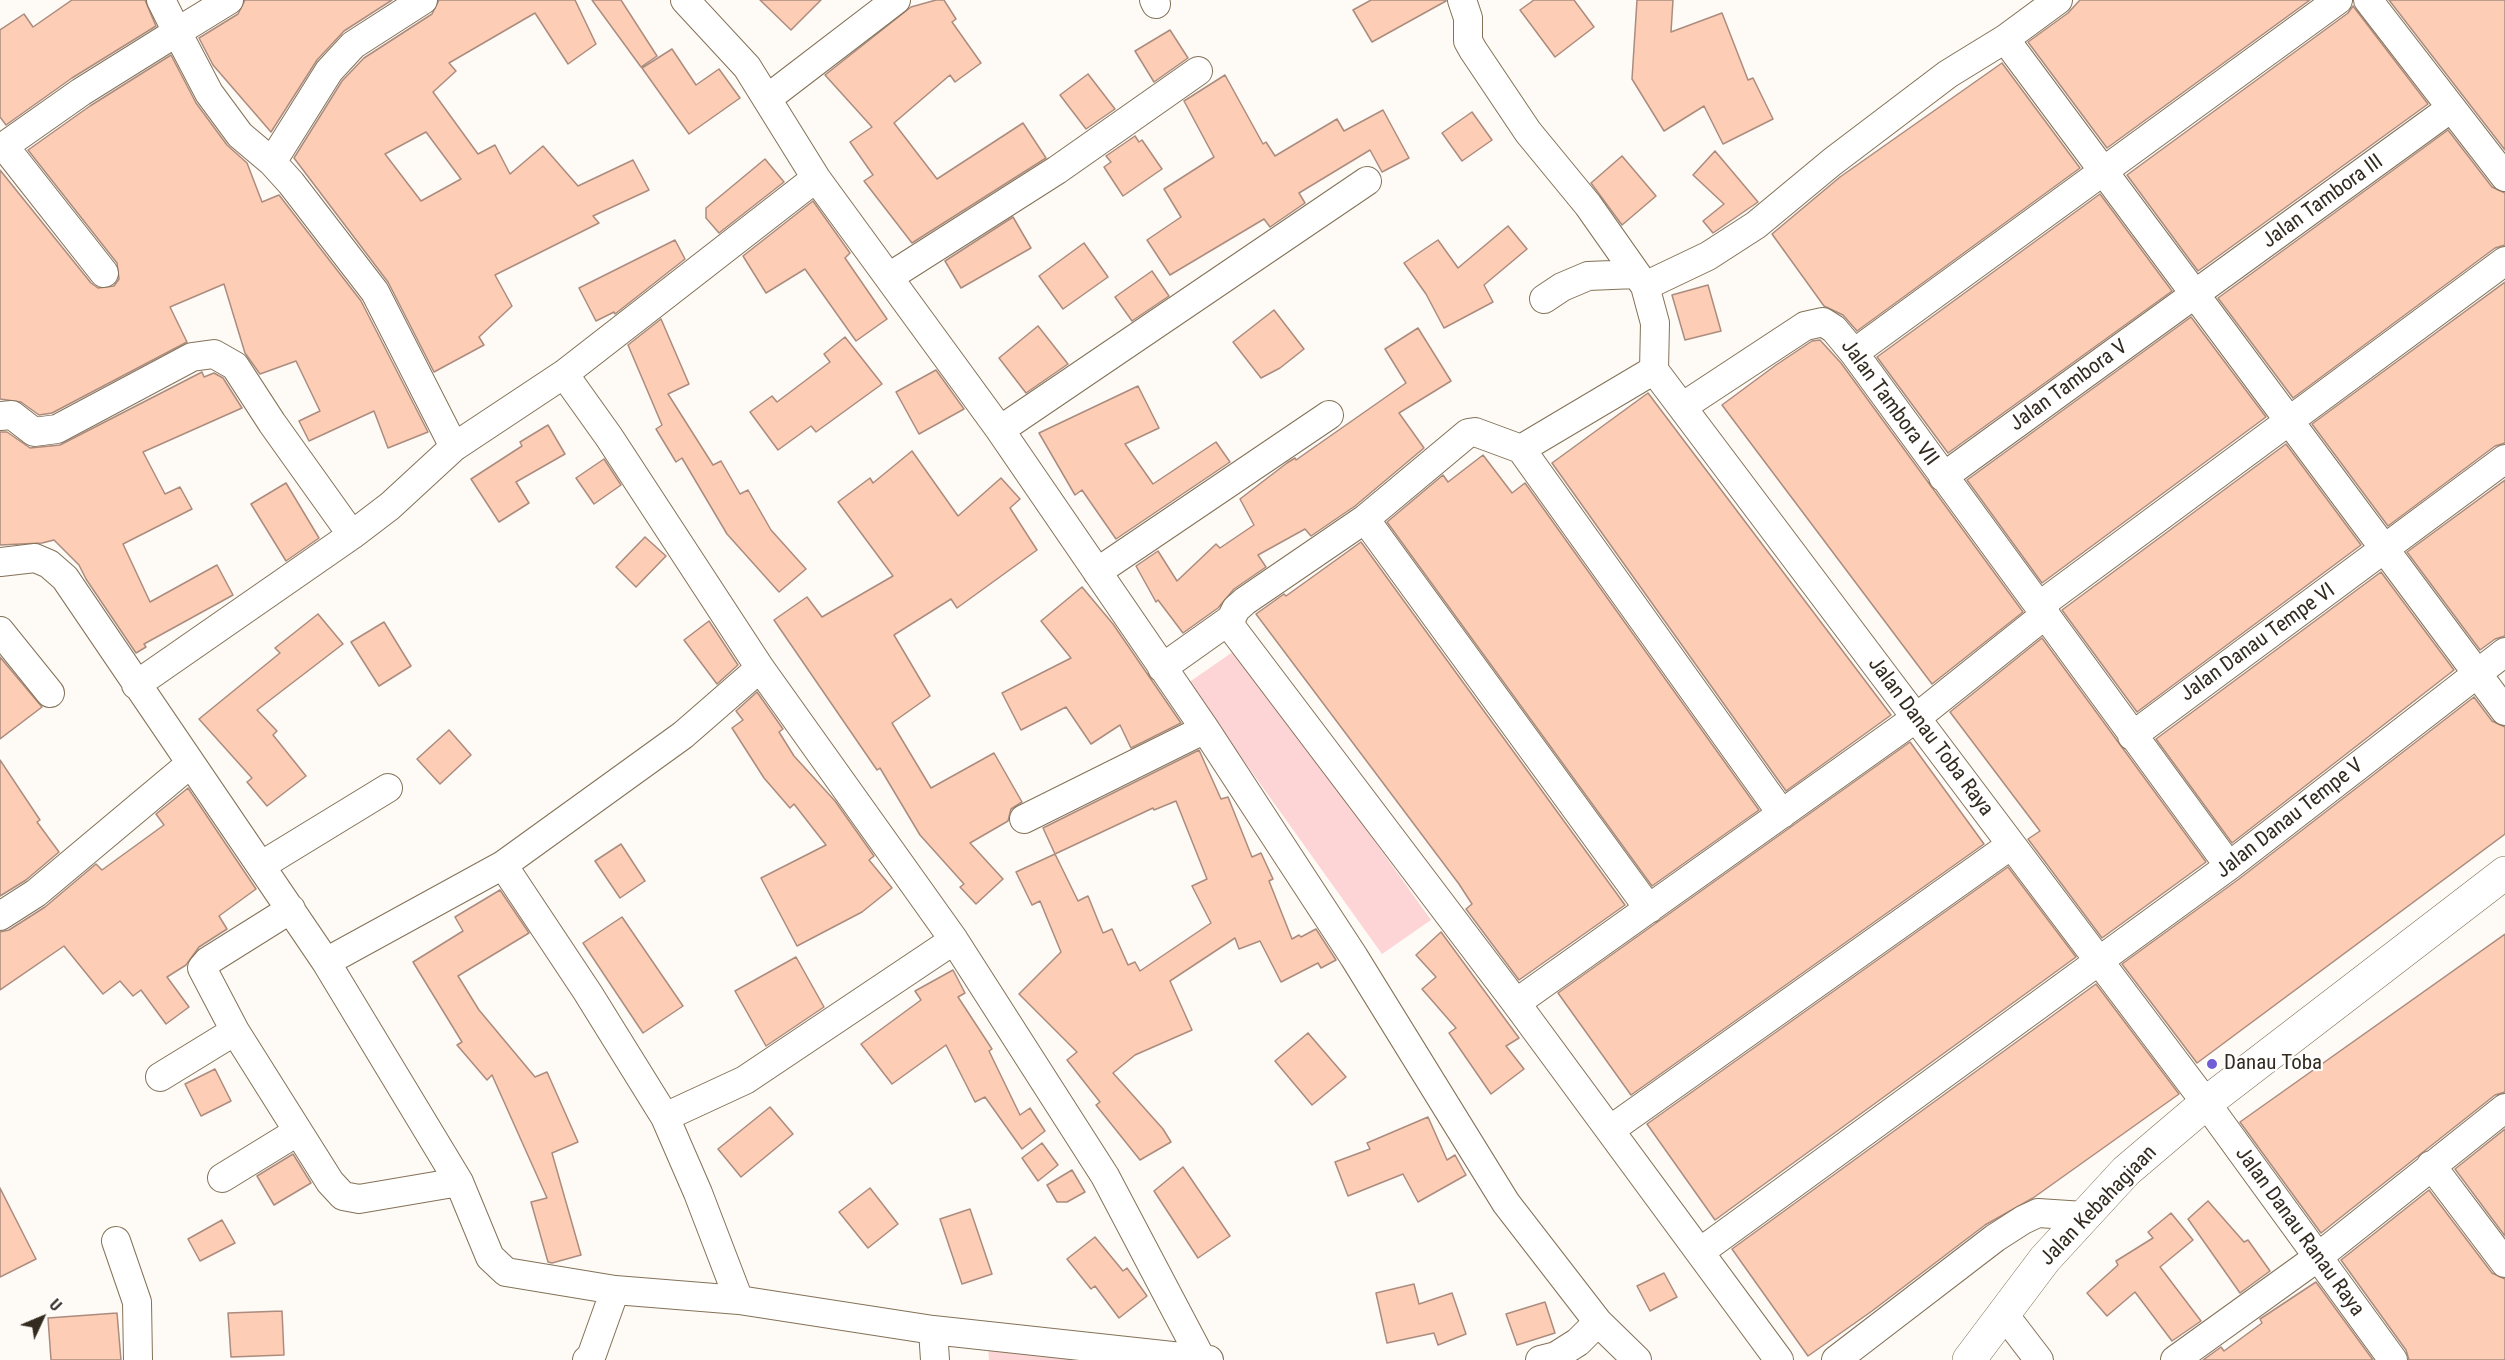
<!DOCTYPE html>
<html>
<head>
<meta charset="utf-8">
<style>
  body { margin:0 }
  #map { position:relative; width:2505px; height:1360px; overflow:hidden; background:#fefaf5; font-family:"Roboto Condensed",sans-serif }
  canvas { display:block }
  .north { position:absolute; left:12px; top:1288px; width:60px; height:60px; -webkit-text-stroke:4px #fff; paint-order:stroke; rotate:46deg; font-size:16px; font-weight:700; line-height:24px; text-align:center; color:#332b20 }
  .north::after { content:''; display:block; margin:auto; width:21px; height:27px; background:#332b20; clip-path:polygon(50% 0,100% 100%,50% 72%,0 100%) }
</style>
</head>
<body>
<div id="map">
<canvas width="2505" height="1360"></canvas>
<div class="north">U</div>
</div>
<script>
const g = document.querySelector('canvas').getContext('2d');
g.lineJoin = 'round';
function paint(path, color) {
  g.fillStyle = color;
  g.fill(path, 'evenodd');
}
function toPath(rows) {
  const path = new Path2D();
  for (const r of rows) {
    path.moveTo(r[0], r[1]);
    for (let i = 2; i < r.length; i += 2) path.lineTo(r[i], r[i + 1]);
  }
  return path;
}
function trace(path, color, width, dash) {
  g.strokeStyle = color;
  g.lineWidth = width;
  g.lineCap = dash ? 'butt' : 'round';
  g.setLineDash(dash || []);
  g.stroke(path);
}
function label(font, color, halo, rows, align = 'center') {
  g.font = font + ' "Roboto Condensed",sans-serif';
  g.lineWidth = 4.5;
  g.setLineDash([]);
  g.textBaseline = 'middle';
  g.strokeStyle = halo;
  g.fillStyle = color;
  for (const [text, x, y, turn = 0] of rows) {
    g.save();
    g.translate(x, y);
    g.rotate((+turn || 0) * Math.PI / 180);
    g.textAlign = isNaN(turn) ? turn : align;
    if (halo) g.strokeText(text, 0, 0);
    g.fillText(text, 0, 0);
    g.restore();
  }
}
paint(toPath([
  [1237,649,1431,920,1382,954,1188,683],
  [988,1346,1079,1360,989,1360]
]), '#fdd5d6');
const building = toPath([
  [72,0,145,0,156,26,72,78,6,125,0,117,0,30,24,14,33,27,72,0],
  [245,0,392,0,344,31,317,60,271,132,213,65,199,38,238,14,245,0],
  [439,0,575,0,596,44,568,64,535,13,449,63,456,71,433,92,478,154,495,145,510,174,543,146,578,186,633,160,649,190,593,216,599,223,495,275,512,306,479,337,484,345,434,372,388,282,294,158,342,81,364,58,432,14,439,0],
  [426,132,461,179,421,201,385,154,426,132],
  [592,0,621,0,657,56,641,67,592,0],
  [760,0,821,0,791,30,760,0],
  [936,0,944,0,956,19,952,22,981,63,955,82,950,75,894,123,937,179,1023,123,1046,158,912,243,864,181,873,175,850,142,872,127,825,75,911,7,936,0],
  [1371,0,1446,0,1446,1,1372,42,1353,10,1371,0],
  [1534,0,1574,0,1594,27,1555,57,1520,10,1534,0],
  [1637,0,1673,0,1671,32,1722,13,1748,80,1753,78,1773,119,1723,144,1704,106,1664,131,1632,79,1637,0],
  [2080,0,2310,0,2107,148,2028,42,2068,13,2080,0],
  [2389,0,2505,0,2505,150,2389,0],
  [2353,6,2428,104,2198,271,2127,175,2348,13,2353,6],
  [1170,30,1188,58,1154,82,1135,51,1170,30],
  [672,49,696,85,719,69,740,98,689,134,642,68,672,49],
  [171,55,196,103,227,145,247,163,262,202,279,195,361,301,428,432,388,448,374,411,309,441,299,421,320,411,296,361,260,374,245,353,224,284,170,307,187,342,52,413,39,415,21,402,0,399,0,170,91,283,98,288,114,286,119,279,117,263,28,150,90,106,171,55],
  [2002,63,2080,168,1857,331,1843,315,1824,306,1772,234,1840,177,2002,63],
  [1088,74,1115,109,1086,129,1060,95,1088,74],
  [1225,75,1263,144,1266,142,1275,156,1337,119,1344,131,1383,110,1409,158,1382,172,1370,150,1299,193,1305,203,1270,227,1264,219,1170,275,1147,240,1181,217,1164,189,1214,157,1184,101,1225,75],
  [1472,112,1492,140,1462,161,1442,133,1472,112],
  [2448,130,2492,187,2505,193,2505,245,2495,248,2293,398,2218,298,2448,130],
  [1135,136,1139,142,1142,140,1162,169,1123,196,1104,167,1111,162,1106,156,1135,136],
  [1715,151,1758,202,1713,233,1703,221,1724,204,1693,175,1715,151],
  [1622,156,1656,196,1622,225,1591,183,1622,156],
  [765,159,784,182,719,233,706,218,706,208,765,159],
  [2100,194,2172,291,1948,453,1877,357,2100,194],
  [813,201,850,253,845,258,887,319,856,341,805,269,766,293,743,256,813,201],
  [1013,217,1031,248,961,288,945,261,1013,217],
  [1508,226,1527,249,1484,285,1493,302,1444,328,1426,294,1404,263,1438,240,1458,268,1508,226],
  [675,240,685,259,615,314,614,312,596,321,579,288,675,240],
  [1084,243,1108,277,1063,309,1039,276,1084,243],
  [1152,271,1169,296,1132,321,1115,297,1152,271],
  [2505,282,2505,443,2495,446,2388,526,2312,424,2505,282],
  [1708,285,1721,331,1685,340,1672,295,1708,285],
  [1274,310,1304,349,1280,368,1261,378,1233,342,1274,310],
  [2191,317,2266,417,2042,583,1967,480,2191,317],
  [661,319,689,384,668,394,713,465,721,461,740,494,748,490,771,530,806,569,779,592,727,534,682,458,676,462,656,429,662,425,628,345,661,319],
  [1038,326,1068,364,1026,393,999,358,1038,326],
  [1418,328,1451,381,1399,413,1424,448,1355,506,1311,536,1305,529,1258,555,1266,567,1234,589,1218,608,1183,633,1158,600,1156,602,1136,566,1158,551,1177,581,1216,544,1220,548,1254,525,1240,499,1287,463,1295,458,1296,460,1406,383,1385,349,1418,328],
  [845,337,882,384,816,432,811,426,778,450,750,412,772,396,777,402,830,362,824,354,845,337],
  [1820,340,1841,363,2023,612,1932,684,1722,405,1776,365,1812,341,1820,340],
  [936,370,964,409,919,434,896,392,936,370],
  [202,372,204,377,214,373,223,378,242,408,143,452,165,494,180,487,192,509,123,544,150,602,217,565,233,595,144,644,146,647,136,653,86,579,79,565,54,540,42,543,0,545,0,432,7,432,30,448,60,445,202,372],
  [1138,386,1159,428,1125,444,1153,484,1216,442,1230,462,1116,539,1082,490,1075,495,1039,433,1138,386],
  [1648,393,1891,715,1786,791,1552,463,1648,393],
  [548,425,565,454,516,482,529,503,499,522,471,479,522,446,520,442,548,425],
  [2286,444,2361,545,2137,712,2062,610,2286,444],
  [912,451,958,516,1001,478,1020,499,1010,508,1037,550,957,608,951,599,894,635,930,696,892,723,931,788,994,753,1022,802,1011,809,1008,821,970,843,1003,879,976,904,960,887,964,884,920,835,880,768,877,770,774,620,807,597,822,617,893,576,838,502,870,478,873,483,912,451],
  [1483,455,1512,493,1525,483,1759,810,1652,886,1387,522,1443,475,1448,482,1483,455],
  [604,459,621,485,594,504,576,478,604,459],
  [2505,480,2505,636,2495,639,2480,650,2407,552,2505,480],
  [286,483,319,538,286,561,251,504,286,483],
  [645,537,666,556,636,587,616,567,645,537],
  [1361,542,1625,905,1519,980,1466,909,1472,904,1459,884,1256,614,1284,594,1286,596,1361,542],
  [2381,572,2454,670,2232,843,2156,739,2381,572],
  [1082,587,1113,624,1181,723,1131,748,1120,725,1091,744,1066,707,1021,730,1002,693,1071,658,1041,621,1082,587],
  [318,614,343,644,257,710,277,731,273,735,306,776,267,806,247,782,252,778,199,719,280,653,275,648,318,614],
  [709,621,738,665,717,684,684,640,709,621],
  [384,622,411,666,379,686,351,642,384,622],
  [2042,638,2206,862,2102,938,2028,839,2040,831,1950,712,2042,638],
  [0,657,42,707,0,739,0,657],
  [757,692,783,729,779,732,794,756,835,801,874,856,869,860,892,888,862,912,797,946,761,878,826,845,794,804,790,808,764,778,732,728,743,720,736,711,757,692],
  [2474,697,2492,721,2505,727,2505,834,2197,1063,2122,964,2239,879,2474,697],
  [449,730,471,755,440,784,417,759,449,730],
  [1910,742,1984,844,1631,1095,1558,993,1910,742],
  [1199,750,1221,799,1228,797,1252,857,1261,853,1273,879,1269,881,1292,939,1299,935,1301,937,1316,929,1336,960,1321,968,1318,963,1281,982,1260,941,1239,949,1235,938,1170,981,1192,1030,1135,1055,1113,1073,1163,1129,1171,1142,1140,1160,1096,1105,1100,1102,1067,1060,1077,1052,1019,994,1061,952,1040,901,1032,905,1016,872,1055,854,1043,828,1199,750],
  [1176,801,1207,879,1192,886,1211,923,1140,971,1135,962,1128,965,1112,929,1103,933,1088,896,1078,901,1055,854,1153,808,1154,810,1176,801],
  [0,760,40,820,37,822,59,852,26,880,0,896,0,760],
  [188,788,256,889,219,916,227,929,199,947,186,965,167,977,189,1007,166,1024,141,990,133,996,120,981,103,994,64,946,0,990,0,932,9,930,45,907,96,864,102,870,164,825,156,814,188,788],
  [621,844,645,881,620,898,595,861,621,844],
  [2008,867,2076,957,1715,1220,1647,1124,2008,867],
  [500,890,529,933,458,976,479,1010,535,1077,547,1072,578,1142,552,1153,581,1255,552,1263,548,1262,531,1202,547,1198,492,1075,487,1080,457,1045,462,1042,413,962,463,931,455,917,500,890],
  [622,917,683,1006,643,1033,583,943,622,917],
  [1441,932,1519,1038,1506,1046,1524,1069,1491,1094,1449,1033,1456,1028,1422,989,1436,977,1416,955,1441,932],
  [2505,934,2505,1092,2495,1095,2321,1233,2240,1122,2505,934],
  [796,957,824,1007,766,1046,735,991,796,957],
  [953,970,965,993,958,997,992,1049,989,1051,1020,1115,1030,1108,1045,1131,1022,1149,985,1097,975,1102,946,1045,892,1084,861,1044,921,1000,915,991,953,970],
  [2096,984,2179,1094,2033,1198,1985,1225,1872,1311,1808,1356,1732,1249,2096,984],
  [1308,1033,1346,1077,1312,1105,1275,1061,1308,1033],
  [215,1069,231,1101,201,1116,185,1084,215,1069],
  [770,1107,793,1134,741,1177,718,1149,770,1107],
  [1428,1117,1447,1160,1455,1155,1466,1175,1418,1202,1403,1174,1348,1196,1335,1162,1370,1149,1367,1143,1428,1117],
  [2505,1129,2505,1236,2455,1169,2505,1129],
  [1042,1143,1058,1165,1038,1181,1022,1158,1042,1143],
  [293,1154,311,1183,274,1205,257,1176,293,1154],
  [1183,1167,1230,1236,1198,1258,1154,1191,1183,1167],
  [1072,1170,1085,1192,1067,1202,1057,1202,1047,1185,1072,1170],
  [0,1188,36,1259,0,1277,0,1188],
  [870,1188,898,1224,868,1248,839,1212,870,1188],
  [2429,1190,2492,1273,2505,1279,2505,1360,2409,1360,2406,1350,2341,1260,2429,1190],
  [2208,1201,2244,1242,2248,1240,2270,1271,2240,1293,2188,1219,2208,1201],
  [970,1209,992,1274,962,1284,940,1219,970,1209],
  [2171,1213,2193,1240,2160,1267,2201,1321,2172,1341,2135,1292,2107,1316,2087,1293,2118,1265,2116,1261,2153,1238,2148,1232,2171,1213],
  [222,1220,235,1243,200,1261,188,1239,222,1220],
  [1095,1237,1123,1271,1127,1268,1147,1296,1119,1318,1095,1286,1091,1289,1067,1259,1095,1237],
  [1664,1273,1677,1297,1650,1311,1637,1286,1664,1273],
  [2316,1282,2373,1360,2203,1360,2221,1347,2224,1351,2262,1323,2260,1319,2316,1282],
  [1414,1284,1419,1304,1452,1293,1466,1334,1438,1345,1434,1333,1387,1343,1376,1293,1414,1284],
  [1545,1302,1555,1333,1517,1345,1506,1314,1545,1302],
  [282,1311,284,1355,231,1357,228,1313,282,1311],
  [117,1313,121,1360,51,1360,48,1318,117,1313]
]);
paint(building, '#fecdb6');
trace(building, '#ab8c7e', 1.5);
const minor = toPath([
  [229,0,177,32,209,93,240,135,272,162,291,183,375,292,454,447],
  [685,0,747,67,816,178,1000,430,1205,729,1354,957,1506,1203,1598,1322,1637,1360],
  [1154,0,1156,4],
  [1462,0,1468,18,1468,41,1473,50,1528,132,1588,205,1645,286],
  [2368,0,2505,177],
  [2005,39,2505,711],
  [768,98,896,0],
  [4,146,104,273],
  [0,149,81,92,177,32,161,0],
  [272,162,329,71,353,45,423,0],
  [889,277,1057,170,1198,71],
  [1544,299,1562,287,1588,276,1636,274],
  [1854,353,2338,0],
  [1654,370,1521,449,1475,432,1468,433,1365,519,1245,601,1236,609,1231,619,1232,628,1516,1003,1779,1360],
  [1654,370,2206,1103,2393,1360],
  [1654,370,1655,323,1645,286,1708,256,1756,225,1832,162,1948,74,2005,39,2058,0],
  [564,374,609,437,760,668,954,940,1105,1176,1202,1360],
  [1682,407,1805,326,1823,322,1834,329,1854,353,2229,866],
  [0,416,12,415,34,432,57,429,192,357,214,354,235,366,272,423,352,535],
  [1000,430,1367,181],
  [1521,449,1782,814],
  [1943,477,2451,108],
  [1365,519,1649,909],
  [0,562,35,558,49,564,65,578,326,962,459,1182,490,1257,506,1272,615,1290,739,1300,933,1330,1209,1360],
  [1097,572,1329,415],
  [2039,606,2505,261],
  [0,631,50,693],
  [1162,668,1231,619],
  [136,685,352,535,390,506,454,447,564,374,816,178],
  [2132,736,2505,459],
  [1024,819,1205,729],
  [262,865,388,788],
  [291,909,208,961,202,968,235,1031,330,1182,343,1196,359,1199,459,1182],
  [0,916,36,893,190,764],
  [326,962,503,865],
  [1516,1003,1916,718,2046,614],
  [160,1077,235,1031],
  [665,1117,588,993,503,865,683,735,760,668],
  [1610,1130,2011,845],
  [2431,1165,2505,1263],
  [222,1178,297,1132],
  [116,1241,137,1302,138,1360],
  [1700,1252,2229,866,2505,652],
  [739,1300,698,1193,665,1117,745,1080,954,940],
  [2003,1313,2039,1360],
  [933,1330,935,1360],
  [587,1360,591,1357,615,1290],
  [1540,1360,1556,1356,1578,1342,1598,1322],
  [1836,1360,1995,1238,2023,1220,2038,1213,2084,1216],
  [2175,1360,2318,1257,2505,1108]
]);
const tertiary = toPath([
  [1969,1360,2045,1259,2126,1171,2206,1103,2505,873]
]);
trace(minor, '#837258', 30);
trace(tertiary, '#837258', 34);
trace(minor, '#fff', 28);
trace(tertiary, '#fff', 33);
for (const [x, y, r, color] of [
  [2212,1064,6,"#725dd7"]
]) {
  const dot = new Path2D();
  dot.arc(x, y, r, 0, 2 * Math.PI);
  g.fillStyle = color;
  g.fill(dot);
  trace(dot, '#fff', 2);
}
label('21px', '#332b20', '#fff', [
  ["Jalan Tambora III",2323,202,-36],
  ["Jalan Tambora V",2069,386,-36],
  ["Jalan Tambora VII",1889,403,54],
  ["Jalan Danau Tempe VI",2258,643,-36],
  ["Jalan Danau Toba Raya",1930,737,53],
  ["Jalan Danau Tempe V",2290,819,-38],
  ["Jalan Kebahagiaan",2099,1206,-46],
  ["Jalan Danau Ranau Raya",2299,1232,54]
]);
label('21px', '#332b20', '#fff', [
  ["Danau Toba",2224,1064]
], 'left');
</script>
</body>
</html>
